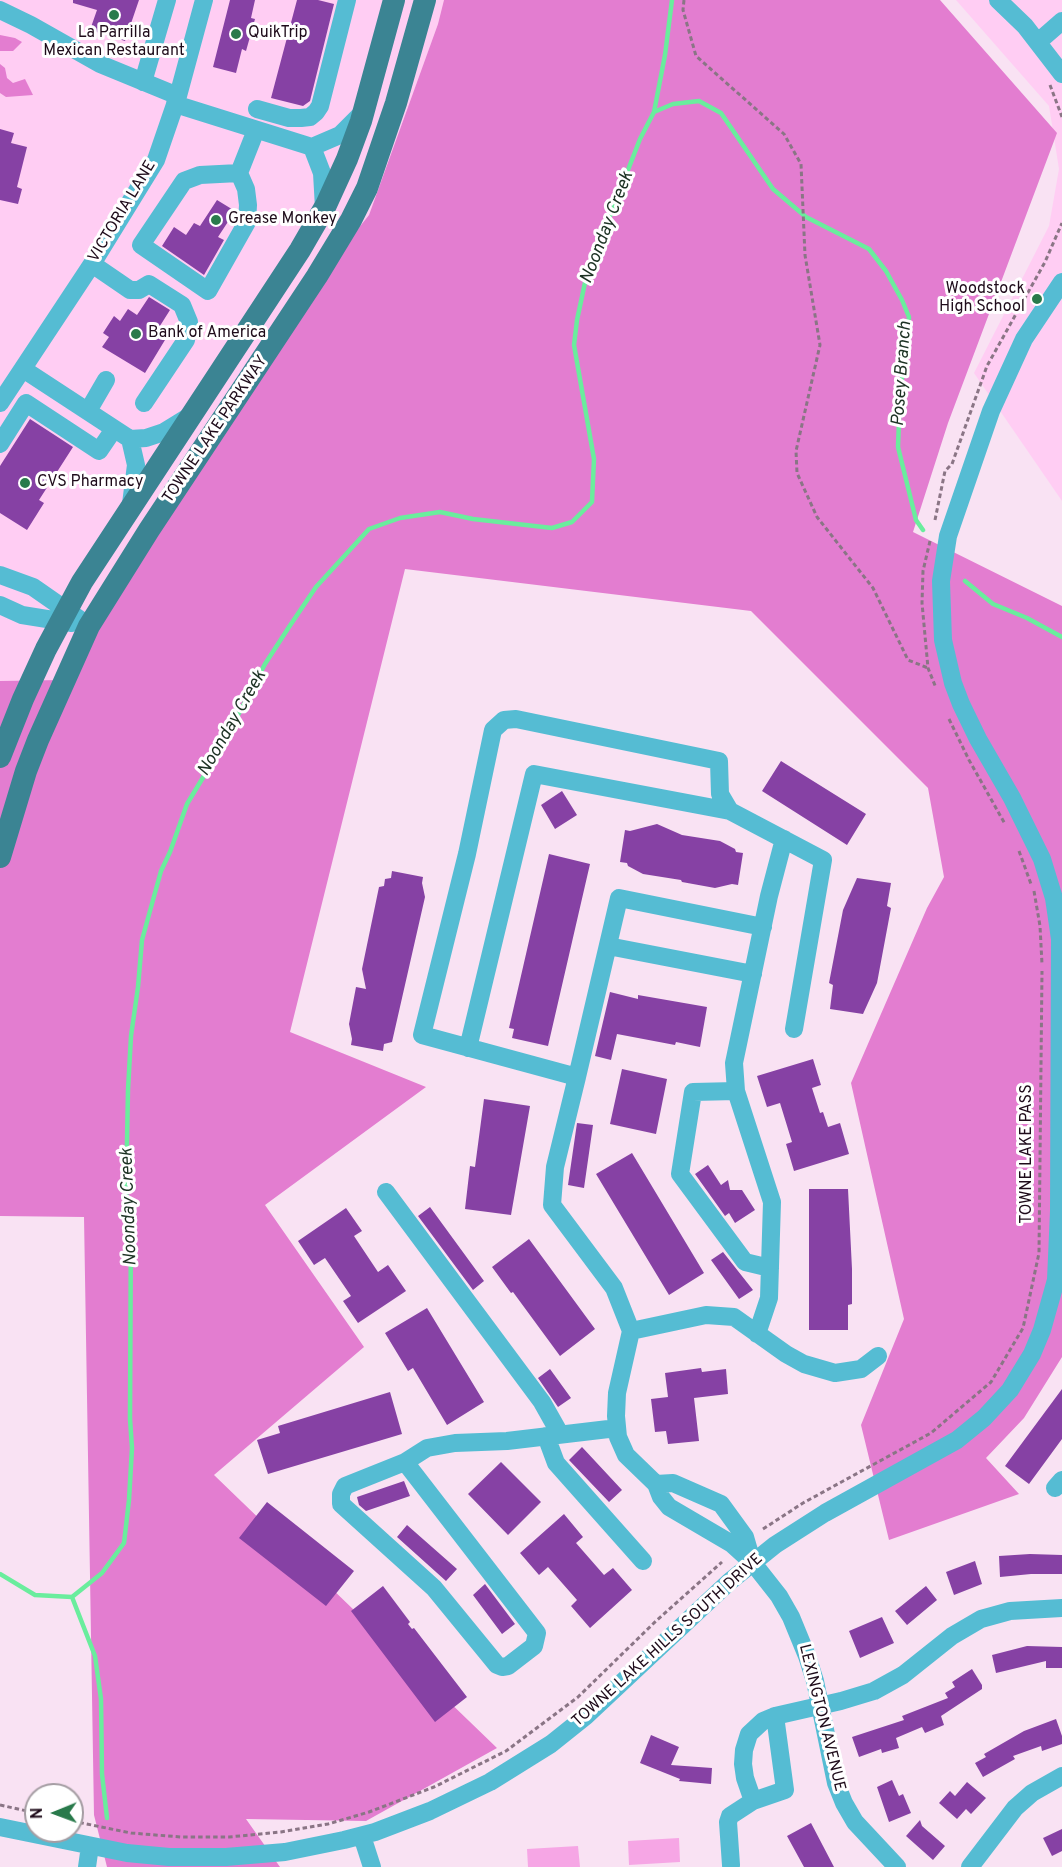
<!DOCTYPE html>
<html>
<head>
<meta charset="utf-8">
<style>
  body { margin:0 }
  #map { position:relative; width:1062px; height:1867px; overflow:hidden; background:#f9e2f3; font-family:Overpass,sans-serif }
  canvas { display:block }
  .north { position:absolute; left:24px; top:1783px; width:60px; height:60px; box-sizing:border-box; background:#fff; border:2px solid #a59da3; border-radius:50%; rotate:269deg; font-size:16px; font-weight:700; line-height:24px; text-align:center; color:#1e0b1a }
  .north::after { content:''; display:block; margin:auto; width:21px; height:27px; background:#297a4b; clip-path:polygon(50% 0,100% 100%,50% 72%,0 100%) }
</style>
</head>
<body>
<div id="map">
<canvas width="1062" height="1867"></canvas>
<div class="north">N</div>
</div>
<script>
const g = document.querySelector('canvas').getContext('2d');
g.lineJoin = 'round';
function paint(path, color) {
  g.fillStyle = color;
  g.fill(path, 'evenodd');
}
function toPath(rows) {
  const path = new Path2D();
  for (const r of rows) {
    path.moveTo(r[0], r[1]);
    for (let i = 2; i < r.length; i += 2) path.lineTo(r[i], r[i + 1]);
  }
  return path;
}
function trace(path, color, width, dash) {
  g.strokeStyle = color;
  g.lineWidth = width;
  g.lineCap = dash ? 'butt' : 'round';
  g.setLineDash(dash || []);
  g.stroke(path);
}
function label(font, color, halo, rows, align = 'center') {
  g.font = font + ' Overpass,sans-serif';
  g.lineWidth = 6;
  g.setLineDash([]);
  g.textBaseline = 'middle';
  g.strokeStyle = halo;
  g.fillStyle = color;
  for (const [text, x, y, turn = 0] of rows) {
    g.save();
    g.translate(x, y);
    g.rotate((+turn || 0) * Math.PI / 180);
    g.textAlign = isNaN(turn) ? turn : align;
    if (halo) g.strokeText(text, 0, 0);
    g.fillText(text, 0, 0);
    g.restore();
  }
}
paint(toPath([
  [0,0,444,0,438,24,369,215,284,322,61,680,0,681],
  [956,0,1062,0,1062,501,974,373,1049,226,1059,169,1049,106]
]), '#ffcdf3');
paint(toPath([
  [679,1838,680,1862,629,1865,628,1841],
  [578,1846,580,1867,528,1867,527,1849]
]), '#f6a6e5');
paint(toPath([
  [444,0,940,0,1057,133,948,423,913,532,1062,606,1062,1357,1024,1418,986,1458,1019,1494,889,1540,861,1425,904,1319,851,1083,927,908,944,877,928,788,751,611,405,569,290,1032,426,1087,265,1205,364,1347,214,1475,497,1748,366,1821,246,1819,280,1867,107,1867,94,1815,84,1217,0,1216,0,681,61,680,284,322,369,215,438,24],
  [0,35,15,38,22,42,13,51,0,51],
  [0,64,5,68,7,78,13,83,25,79,33,95,6,97,0,93]
]), '#e37dd0');
trace(toPath([
  [654,112,673,104,699,101,721,113,773,189,806,217,869,249,886,271,902,300,909,317,900,395,898,447,916,520,923,530],
  [965,581,993,604,1027,618,1062,637],
  [0,1574,35,1595,72,1597,102,1573,124,1543,129,1500,132,1448,130,1419,131,1209,126,1194,128,1090,131,1036,138,987,142,940,161,871,170,852,187,804,219,751,265,664,289,627,316,587,369,529,400,518,440,512,473,519,552,528,572,522,592,502,594,459,574,345,577,320,586,278,640,139,654,112,665,55,672,0],
  [72,1597,95,1656,101,1699,102,1774,107,1818]
]), '#6aed9d', 4.5);
paint(toPath([
  [73,0,139,0,125,41,90,30,97,10,73,3],
  [230,0,255,0,251,18,255,19,246,51,242,49,236,73,213,67],
  [297,0,318,0,334,4,310,101,303,106,271,98],
  [0,129,14,133,11,143,27,147,17,187,22,189,18,204,0,200],
  [217,200,235,211,218,237,224,240,204,275,162,246,174,227,186,235,194,223,200,226],
  [149,297,170,310,158,329,168,335,145,373,102,347,109,337,103,333,114,316,120,321,128,309,137,315],
  [30,419,73,447,39,500,44,503,27,530,0,513,0,466],
  [781,761,866,814,847,845,762,791],
  [562,791,577,815,555,829,541,805],
  [657,824,682,835,720,841,735,849,736,852,743,853,738,885,732,884,715,888,682,882,681,880,643,874,628,866,627,863,620,862,625,830,630,831],
  [549,854,590,864,548,1046,512,1038,514,1029,509,1028],
  [392,871,423,877,422,883,425,897,392,1042,384,1044,383,1051,351,1045,352,1039,349,1024,356,987,366,989,362,969,379,887,384,886,385,879,391,878],
  [857,878,891,883,887,906,891,908,877,983,863,1014,830,1009,833,985,829,983,843,910],
  [610,992,638,999,638,995,707,1007,700,1047,676,1042,675,1045,617,1034,611,1060,595,1056],
  [813,1059,821,1085,812,1088,820,1113,823,1112,828,1127,840,1123,849,1154,794,1171,786,1144,792,1142,780,1103,767,1107,757,1076],
  [622,1069,667,1079,656,1134,610,1124],
  [484,1099,530,1106,511,1215,465,1209,470,1166,475,1167],
  [577,1123,593,1125,584,1188,568,1185],
  [632,1153,704,1273,669,1295,596,1174],
  [708,1165,721,1185,728,1180,730,1190,742,1190,755,1210,735,1223,729,1213,725,1216,695,1174],
  [809,1189,848,1189,852,1269,852,1304,848,1305,848,1330,809,1330],
  [430,1207,484,1281,473,1290,418,1216],
  [346,1208,362,1231,354,1236,378,1272,388,1265,406,1291,358,1323,343,1301,351,1296,325,1258,314,1265,298,1241],
  [529,1239,595,1329,560,1356,513,1292,511,1293,492,1267],
  [723,1252,753,1290,739,1299,711,1260],
  [427,1308,484,1402,447,1425,413,1368,408,1371,385,1333],
  [701,1368,702,1372,726,1369,728,1394,694,1398,699,1441,668,1444,666,1431,655,1432,651,1399,668,1397,665,1373],
  [550,1369,571,1398,558,1407,538,1378],
  [1062,1389,1062,1439,1029,1484,1005,1466],
  [390,1392,402,1434,268,1474,257,1440,280,1433,278,1426],
  [582,1447,622,1490,609,1502,569,1460],
  [501,1462,541,1502,508,1535,468,1494],
  [404,1481,410,1496,366,1511,359,1505,357,1497],
  [267,1502,354,1571,326,1606,239,1538],
  [564,1514,583,1537,576,1543,604,1575,613,1568,632,1590,590,1628,571,1606,577,1600,548,1567,539,1575,520,1553],
  [407,1525,457,1569,446,1581,397,1537],
  [1030,1554,1062,1555,1062,1574,1031,1574,1000,1577,999,1556],
  [975,1561,982,1584,954,1595,946,1572],
  [485,1584,515,1624,502,1634,473,1595],
  [383,1586,410,1622,408,1624,412,1629,414,1628,467,1697,435,1722,351,1611],
  [926,1586,937,1600,907,1625,895,1611],
  [882,1617,894,1643,860,1658,849,1631],
  [1027,1646,1062,1647,1062,1668,1046,1668,1046,1661,996,1673,992,1655],
  [972,1669,982,1685,982,1689,941,1716,944,1725,925,1733,922,1727,896,1738,899,1748,882,1753,881,1749,859,1757,852,1737,904,1720,902,1716,948,1698,945,1693,955,1687,952,1682],
  [1056,1719,1062,1736,1062,1744,1042,1751,1041,1746,1013,1756,1015,1759,983,1777,975,1763,986,1757,984,1754,1024,1731],
  [651,1735,679,1747,671,1765,712,1768,711,1784,679,1781,680,1779,640,1763],
  [892,1780,899,1796,903,1794,911,1813,889,1822,877,1787],
  [967,1782,986,1798,971,1814,966,1809,957,1819,939,1803,950,1791,955,1796],
  [920,1820,922,1826,945,1846,933,1860,906,1836],
  [811,1823,834,1867,804,1867,787,1836],
  [1062,1829,1062,1851,1052,1856,1043,1838]
]), '#8641a4');
trace(toPath([
  [684,0,683,10,696,56,784,134,801,164,805,255,820,345,796,451,797,473,817,517,873,588,908,660,928,668],
  [1050,85,1062,117],
  [935,520,945,471,952,464,987,366,1045,262,1062,223],
  [930,541,923,571,922,603,928,668,936,688],
  [949,719,969,760,1005,824],
  [1019,851,1031,884],
  [1034,891,1040,926,1042,964],
  [763,1529,803,1503,931,1433,991,1382,1023,1328,1039,1253,1042,971],
  [0,1805,36,1813],
  [72,1821,131,1833,181,1837,229,1837,281,1832,328,1824,369,1812,434,1787,506,1751,578,1697,656,1621,722,1562]
]), '#8a7585', 3, [4.5, 3]);
trace(toPath([
  [998,0,1025,26,1062,74],
  [0,10,31,25,100,64,178,96],
  [1038,42,1062,21],
  [143,82,167,0],
  [175,104,312,147,340,135,362,113],
  [257,109,289,118,301,118,310,117,316,112,320,106,347,0],
  [312,147,322,173,324,208],
  [239,173,200,175,184,181,141,245,208,291,247,222,248,205,246,189,239,173,256,130],
  [92,264,130,290,139,290,149,284,182,305,189,322,186,340,144,403],
  [23,369,130,439,146,438,164,432,190,416],
  [0,403,92,264,156,160,178,96,204,0],
  [88,411,106,380],
  [130,439,136,465,131,504],
  [0,444,26,403,99,451,114,429],
  [0,575,33,587,89,626],
  [0,605,22,615,72,623],
  [608,946,753,974],
  [794,1029,823,860,730,811,720,794,719,761,516,719,504,720,493,730,467,854,422,1035,577,1077,555,1167,552,1205,614,1288,631,1331,617,1393,616,1416,618,1437,626,1455,656,1484,661,1497,669,1507,732,1544,753,1563,779,1596,791,1617,807,1656,815,1681,836,1783,844,1803,855,1822,897,1867],
  [468,1048,534,774,730,811],
  [577,1077,619,898,763,927],
  [736,1091,693,1092,680,1174,745,1262,770,1268],
  [386,1192,542,1402,560,1434],
  [631,1331,706,1315,734,1317,786,1354,804,1364,835,1373,861,1369,878,1356],
  [757,1334,769,1298,772,1202,736,1091,734,1063,769,896,784,839],
  [546,1436,556,1463,643,1561],
  [405,1462,537,1633,534,1646,508,1666,502,1667,497,1665,434,1588,341,1504,341,1494,345,1486,405,1462,427,1448,455,1443,507,1441,617,1428],
  [656,1484,673,1483,721,1504,745,1537,752,1561],
  [1055,1488,1062,1480],
  [775,1716,785,1790,753,1801,745,1778,743,1764,744,1750,749,1734,763,1721,775,1716,841,1701,874,1691,903,1675,952,1636,981,1619,1010,1611,1062,1608],
  [0,1827,127,1853,169,1857,226,1857,285,1852,344,1840,375,1832,430,1811,490,1782,551,1744,586,1716,729,1582,775,1545,825,1513,957,1440,984,1418,1010,1390,1032,1354,1042,1330,1056,1280,1059,1211,1060,939,1054,898,1042,859,1012,798,978,739,961,704,953,683,943,640,941,581,948,536,991,411,1024,339,1062,282],
  [362,1836,372,1867],
  [731,1865,728,1822,730,1816,753,1801],
  [87,1867,90,1846],
  [970,1867,1015,1808,1032,1793,1062,1776]
]), '#55bcd3', 18);
trace(toPath([
  [0,757,23,699,46,649,82,582,300,250,326,205,347,159,361,121,394,0],
  [0,857,26,771,38,740,89,626,149,530,317,276,351,220,367,188,396,103,425,0]
]), '#3b8493', 22);
for (const [x, y, r, color] of [
  [114,15,6,"#297a4b"],
  [236,34,6,"#297a4b"],
  [216,220,6,"#297a4b"],
  [1037,299,6,"#297a4b"],
  [136,334,6,"#297a4b"],
  [25,483,6,"#297a4b"]
]) {
  const dot = new Path2D();
  dot.arc(x, y, r, 0, 2 * Math.PI);
  g.fillStyle = color;
  g.fill(dot);
  trace(dot, '#fff', 2);
}
label('16px', '#1e0b1a', '#fff', [
  ["La Parrilla",114,34,"center"],
  ["Mexican Restaurant",114,52,"center"],
  ["QuikTrip",248,34],
  ["Grease Monkey",228,220],
  ["Woodstock",1025,290,"right"],
  ["High School",1025,308,"right"],
  ["Bank of America",148,334],
  ["CVS Pharmacy",37,483]
], 'left');
label('16px', '#1e0b1a', '#fff', [
  ["VICTORIA LANE",123,212,-59],
  ["TOWNE LAKE PARKWAY",216,430,-56],
  ["TOWNE LAKE PASS",1028,1154,-90],
  ["TOWNE LAKE HILLS SOUTH DRIVE",668,1641,-42],
  ["LEXINGTON AVENUE",821,1718,76]
]);
label('italic 18px', '#1c3123', '#fff', [
  ["Noonday Creek",608,228,-69],
  ["Posey Branch",903,374,-86],
  ["Noonday Creek",233,724,-60],
  ["Noonday Creek",130,1207,-92]
]);
</script>
</body>
</html>
